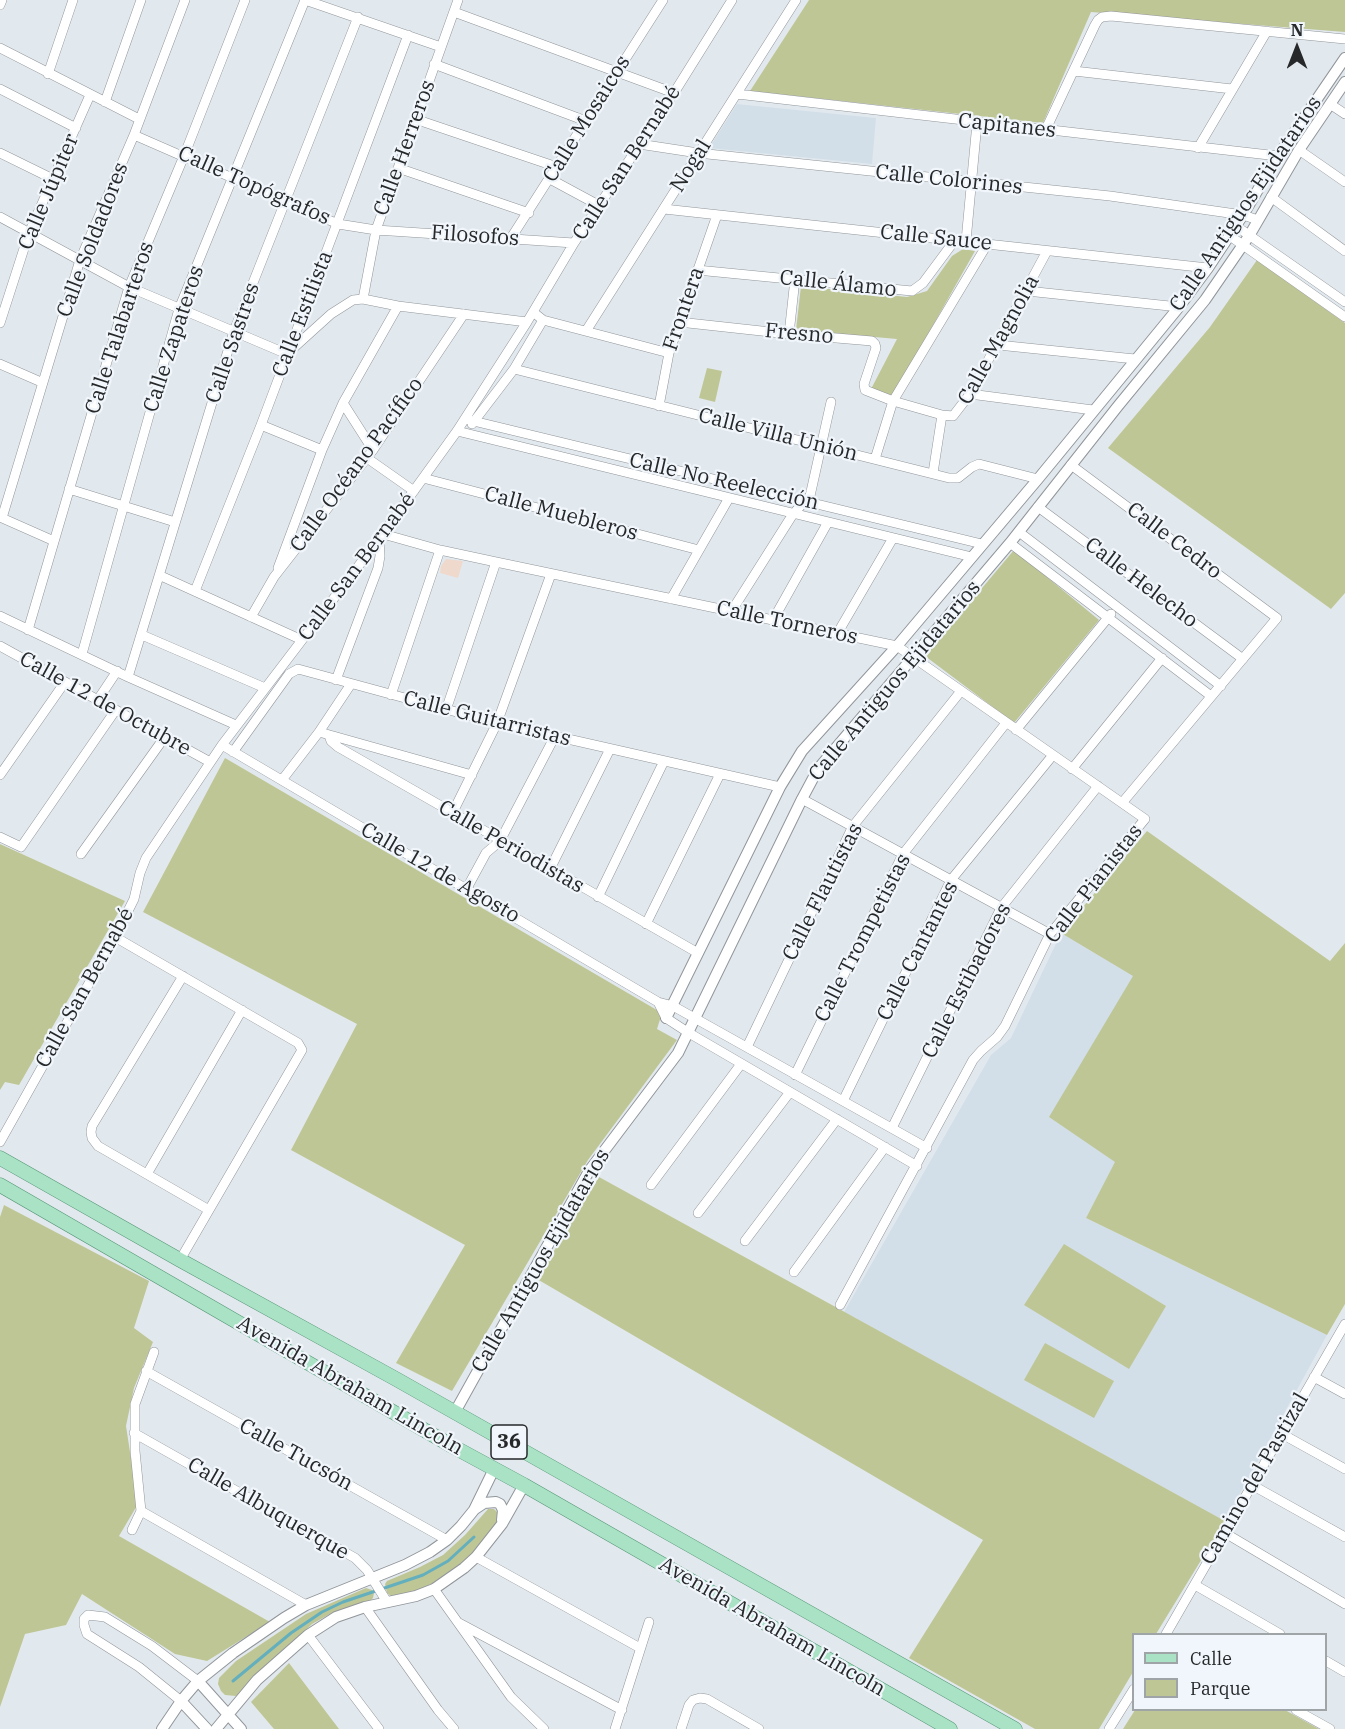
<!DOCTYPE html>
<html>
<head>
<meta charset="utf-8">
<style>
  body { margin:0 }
  #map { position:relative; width:1345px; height:1729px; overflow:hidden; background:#e2e9ee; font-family:"IBM Plex Serif",serif }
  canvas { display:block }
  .legend { position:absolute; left:1132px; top:1633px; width:195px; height:78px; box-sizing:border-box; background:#f0f6fb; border:2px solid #9fa4a7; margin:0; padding:8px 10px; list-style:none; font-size:18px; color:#26282a }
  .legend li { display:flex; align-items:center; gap:12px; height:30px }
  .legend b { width:30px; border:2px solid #9fa4a7 }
  .north { position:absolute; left:1267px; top:18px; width:60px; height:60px; -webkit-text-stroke:4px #f0f6fb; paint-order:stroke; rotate:0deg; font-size:16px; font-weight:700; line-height:24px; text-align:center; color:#26282a }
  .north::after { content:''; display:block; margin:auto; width:21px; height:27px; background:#26282a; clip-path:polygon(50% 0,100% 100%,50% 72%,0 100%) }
</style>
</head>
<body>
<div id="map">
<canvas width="1345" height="1729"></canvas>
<ul class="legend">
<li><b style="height:8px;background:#a9e2c5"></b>Calle</li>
<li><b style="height:16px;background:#bfc695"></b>Parque</li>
</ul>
<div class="north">N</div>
</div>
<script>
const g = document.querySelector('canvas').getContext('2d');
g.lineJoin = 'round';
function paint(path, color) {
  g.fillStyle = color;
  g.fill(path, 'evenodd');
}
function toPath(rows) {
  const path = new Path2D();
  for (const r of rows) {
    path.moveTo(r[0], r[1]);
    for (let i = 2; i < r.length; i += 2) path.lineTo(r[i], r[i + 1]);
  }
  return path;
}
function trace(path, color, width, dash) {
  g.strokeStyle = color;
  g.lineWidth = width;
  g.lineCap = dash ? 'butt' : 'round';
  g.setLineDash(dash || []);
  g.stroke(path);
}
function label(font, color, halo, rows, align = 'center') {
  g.font = font + ' "IBM Plex Serif",serif';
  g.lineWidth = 4.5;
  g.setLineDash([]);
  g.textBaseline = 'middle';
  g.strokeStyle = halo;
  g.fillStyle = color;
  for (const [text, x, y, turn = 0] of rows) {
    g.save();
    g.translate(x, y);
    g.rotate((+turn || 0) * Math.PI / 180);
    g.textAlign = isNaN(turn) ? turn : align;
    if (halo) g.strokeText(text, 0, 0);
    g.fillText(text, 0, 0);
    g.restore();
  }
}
paint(toPath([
  [446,559,463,561,458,578,440,573,441,566]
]), '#efd9cc');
paint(toPath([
  [737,104,876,118,872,164,709,148],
  [1061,933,1134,976,1050,1117,1116,1162,1086,1218,1327,1335,1225,1521,844,1312,991,1055,1011,1038]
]), '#d2dfe9');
paint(toPath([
  [809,0,1345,0,1345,32,1091,12,1043,123,750,91],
  [963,249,975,251,893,396,870,391,897,339,796,330,801,286,907,297,927,291,952,256],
  [1257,260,1345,323,1345,593,1331,609,1108,448,1210,327],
  [707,368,722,371,715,402,699,398],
  [1014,550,1099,620,1014,723,925,656],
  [225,758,662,1013,657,1029,677,1040,588,1160,452,1391,396,1363,465,1245,291,1150,357,1024,143,912],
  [1147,831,1330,961,1345,943,1345,1304,1327,1335,1086,1218,1115,1162,1049,1117,1133,976,1061,933],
  [0,844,125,901,19,1085,5,1082,0,1090],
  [599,1177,1225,1521,1156,1634,1134,1634,1133,1672,1099,1729,1035,1729,909,1658,983,1540,537,1279],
  [4,1205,149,1281,134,1328,153,1342,134,1388,126,1426,138,1504,119,1536,270,1622,207,1661,175,1654,82,1594,66,1625,25,1634,0,1707,0,1217],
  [1064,1244,1166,1306,1129,1369,1024,1305],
  [1045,1343,1114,1381,1094,1418,1024,1380],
  [488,1509,494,1509,498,1513,499,1520,479,1547,462,1565,442,1579,418,1590,396,1597,391,1596,387,1593,385,1584,387,1581,420,1567,443,1555,465,1535],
  [366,1588,372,1590,374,1593,373,1598,370,1601,330,1614,312,1624,236,1696,225,1695,221,1691,218,1684,219,1678,236,1661,306,1614],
  [289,1663,339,1729,274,1729,251,1702],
  [1135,1710,1285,1710,1319,1729,1123,1729]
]), '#bfc695');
trace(toPath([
  [233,1681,291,1633,322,1612,343,1602,423,1575,448,1561,474,1537]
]), '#63afbe', 3);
const minor = toPath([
  [305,0,441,47],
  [0,5,2,0],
  [454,12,674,93],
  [0,48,139,119],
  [434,64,586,121],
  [1074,71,1232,89],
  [48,74,73,0],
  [0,89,76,128],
  [737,94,1278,156],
  [105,102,141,0],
  [1330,104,1345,114],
  [415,119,557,167],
  [1046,129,1095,25,1098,20,1102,17,1111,16,1345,39],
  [134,135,338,224,376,230,574,243],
  [639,144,698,153,1110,196,1243,215,1258,220],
  [1198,148,1267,31],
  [1299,150,1345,182],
  [0,153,53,179],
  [398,168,529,213],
  [550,179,600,206],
  [1271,197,1345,251],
  [664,209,1208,268],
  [0,217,129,287,287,354],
  [1236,226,1345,302],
  [1230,236,1345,317],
  [511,238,663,0],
  [966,241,977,123],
  [697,270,912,291,923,283,955,240],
  [1027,291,1179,307],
  [363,299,376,230,458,0],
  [533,312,543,320,669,353],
  [679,322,789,334,872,341,875,344,876,348,864,384,865,390,893,401,942,415,953,416,970,394,1047,251],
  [0,323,29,233,90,95],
  [586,331,796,0],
  [789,334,795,279],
  [998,345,1135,359],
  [289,352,331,314,353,300,363,299,398,306,527,322],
  [0,364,41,382],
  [514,369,949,478,958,478,972,467,979,464,1038,479],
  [970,394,1093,410],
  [343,403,373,450],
  [659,406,669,353,717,215],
  [465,419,982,544],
  [472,424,514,369,543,320],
  [261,425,322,450],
  [457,431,972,557],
  [367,458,414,491],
  [875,459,893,401,988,243],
  [1071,465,1277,618,1122,803],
  [933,473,942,415],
  [423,478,699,550],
  [69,489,175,522],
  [1038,507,1243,659],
  [1019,532,1221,686],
  [383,534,440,550,496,562,897,646,1145,819,1050,934,1005,1026,997,1037,981,1051,973,1060,840,1305],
  [54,541,2,518,80,260,134,135,185,0],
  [1010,543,1211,696],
  [278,568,322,450,343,403,398,306],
  [161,576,302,640],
  [195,591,261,425,408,35],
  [671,599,729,498],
  [731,612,793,514,810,496,831,402],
  [0,616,128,677,236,725],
  [251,617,274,577,373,450,464,314],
  [773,620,828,522],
  [28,630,129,287,184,156,245,0],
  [837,634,893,538],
  [142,635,265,688],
  [0,646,210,762],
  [82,654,179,309,305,0],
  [128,677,234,331,358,17],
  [336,680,378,568,380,556,379,539],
  [391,695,440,550],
  [97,701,117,671],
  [446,710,496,562],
  [1016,730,1111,614],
  [319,732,472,775],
  [329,735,331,741,338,747,698,953],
  [222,745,658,1002,673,1006,927,1148],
  [233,752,289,674,298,669,497,723,780,787],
  [1072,769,1162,658],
  [0,775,65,682],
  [282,780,319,732,351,684],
  [802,799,1050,934],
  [452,814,497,723,551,574],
  [0,837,21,847,115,711],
  [81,854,164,738],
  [550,869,610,749],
  [467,888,486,853,500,841,555,736],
  [598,897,664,761],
  [646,924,720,774],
  [115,937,298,1043,302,1050,180,1260],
  [183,976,92,1126,91,1132,92,1138,98,1146,209,1210],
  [658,1002,666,1018,689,1033,917,1166],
  [747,1047,853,826,961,691],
  [795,1075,903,854,1006,723],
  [843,1101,951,880,1053,755],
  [892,1128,1001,908,1098,786],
  [0,1142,115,937,134,899,140,873,146,858,222,745,379,539,457,431,527,322,574,243,674,93,732,0],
  [147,1174,242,1010],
  [651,1185,741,1064],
  [698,1213,790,1092],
  [745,1241,837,1119],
  [794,1272,885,1147],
  [146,1371,447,1540],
  [1314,1377,1345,1394],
  [134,1433,355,1558,367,1570,387,1602],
  [1282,1434,1345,1469],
  [1252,1485,1345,1537],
  [141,1511,306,1605],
  [132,1530,141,1511,135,1451,135,1404,154,1352],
  [1225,1533,1345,1604],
  [476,1557,640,1648],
  [1195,1585,1280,1634],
  [434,1589,511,1697,544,1729],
  [365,1607,438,1710,454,1729],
  [459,1623,622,1710],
  [1166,1634,1345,1324],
  [308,1635,379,1729],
  [1326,1661,1345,1672],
  [181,1701,139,1667,87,1634,84,1625,84,1619,88,1615,105,1617,152,1646,198,1681],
  [1296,1710,1330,1729],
  [615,1729,649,1622],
  [681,1729,689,1705,693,1700,700,1698,707,1699,759,1729],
  [1109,1729,1134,1689]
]);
const tertiary = toPath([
  [666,1018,780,787,802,751,897,646,1038,479,1179,307,1208,268,1243,215,1278,156,1345,58],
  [455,1412,589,1171,678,1053,802,799,818,769,1010,543,1118,406,1205,300,1249,236,1299,150,1345,82],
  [475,1509,484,1503,496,1502,500,1504,503,1510,502,1520],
  [198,1681,241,1729],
  [181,1701,207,1729],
  [162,1729,181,1701,198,1681,233,1653,284,1618,306,1605,405,1565,430,1552,447,1540,461,1526,474,1510,494,1469],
  [216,1729,257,1680,308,1635,336,1617,365,1607,416,1596,434,1589,464,1568,476,1557,502,1524,524,1485]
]);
const primary = toPath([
  [0,1158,180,1260,396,1379,1015,1729],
  [0,1185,452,1446,524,1485,950,1729]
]);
trace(minor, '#91969b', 10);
trace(tertiary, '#91969b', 12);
trace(primary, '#569576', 15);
trace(minor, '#fff', 9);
trace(tertiary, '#fff', 10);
trace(primary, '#a9e2c5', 14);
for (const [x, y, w] of [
  [509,1442,36]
]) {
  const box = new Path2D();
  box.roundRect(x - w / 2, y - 17, w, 34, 4.5);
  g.fillStyle = '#f0f6fb';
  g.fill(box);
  trace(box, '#26282a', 1.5);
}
label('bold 20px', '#26282a', null, [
  ["36",509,1442]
]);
label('21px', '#26282a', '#f0f6fb', [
  ["Calle Mosaicos",587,119,-58],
  ["Capitanes",1007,126,6],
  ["Calle Herreros",405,148,-70],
  ["Calle San Bernabé",627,163,-57],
  ["Nogal",691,166,-58],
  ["Calle Colorines",949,180,6],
  ["Calle Topógrafos",254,186,24],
  ["Calle Júpiter",49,192,-67],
  ["Calle Antiguos Ejidatarios",1246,204,-56],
  ["Filosofos",475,236,4],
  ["Calle Sauce",936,238,6],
  ["Calle Soldadores",93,240,-69],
  ["Calle Álamo",838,284,6],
  ["Frontera",684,309,-71],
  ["Calle Estilista",303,314,-69],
  ["Calle Talabarteros",120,328,-72],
  ["Fresno",799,334,5],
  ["Calle Zapateros",174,339,-72],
  ["Calle Magnolia",999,340,-61],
  ["Calle Sastres",233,343,-71],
  ["Calle Villa Unión",778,435,14],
  ["Calle Océano Pacífico",357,465,-54],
  ["Calle No Reelección",724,482,13],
  ["Calle Muebleros",561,514,15],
  ["Calle Cedro",1174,541,37],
  ["Calle San Bernabé",357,567,-53],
  ["Calle Helecho",1141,583,37],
  ["Calle Torneros",787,623,12],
  ["Calle Antiguos Ejidatarios",895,681,-50],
  ["Calle 12 de Octubre",105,704,29],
  ["Calle Guitarristas",487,719,14],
  ["Calle Periodistas",511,847,30],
  ["Calle 12 de Agosto",440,873,30],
  ["Calle Pianistas",1094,884,-52],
  ["Calle Flautistas",823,892,-63],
  ["Calle Trompetistas",863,938,-63],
  ["Calle Cantantes",918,951,-63],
  ["Calle Estibadores",967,981,-63],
  ["Calle San Bernabé",85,988,-61],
  ["Calle Antiguos Ejidatarios",541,1261,-60],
  ["Avenida Abraham Lincoln",350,1386,30],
  ["Calle Tucsón",296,1455,29],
  ["Camino del Pastizal",1255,1479,-60],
  ["Calle Albuquerque",268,1509,30],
  ["Avenida Abraham Lincoln",772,1627,30]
]);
</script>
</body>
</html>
